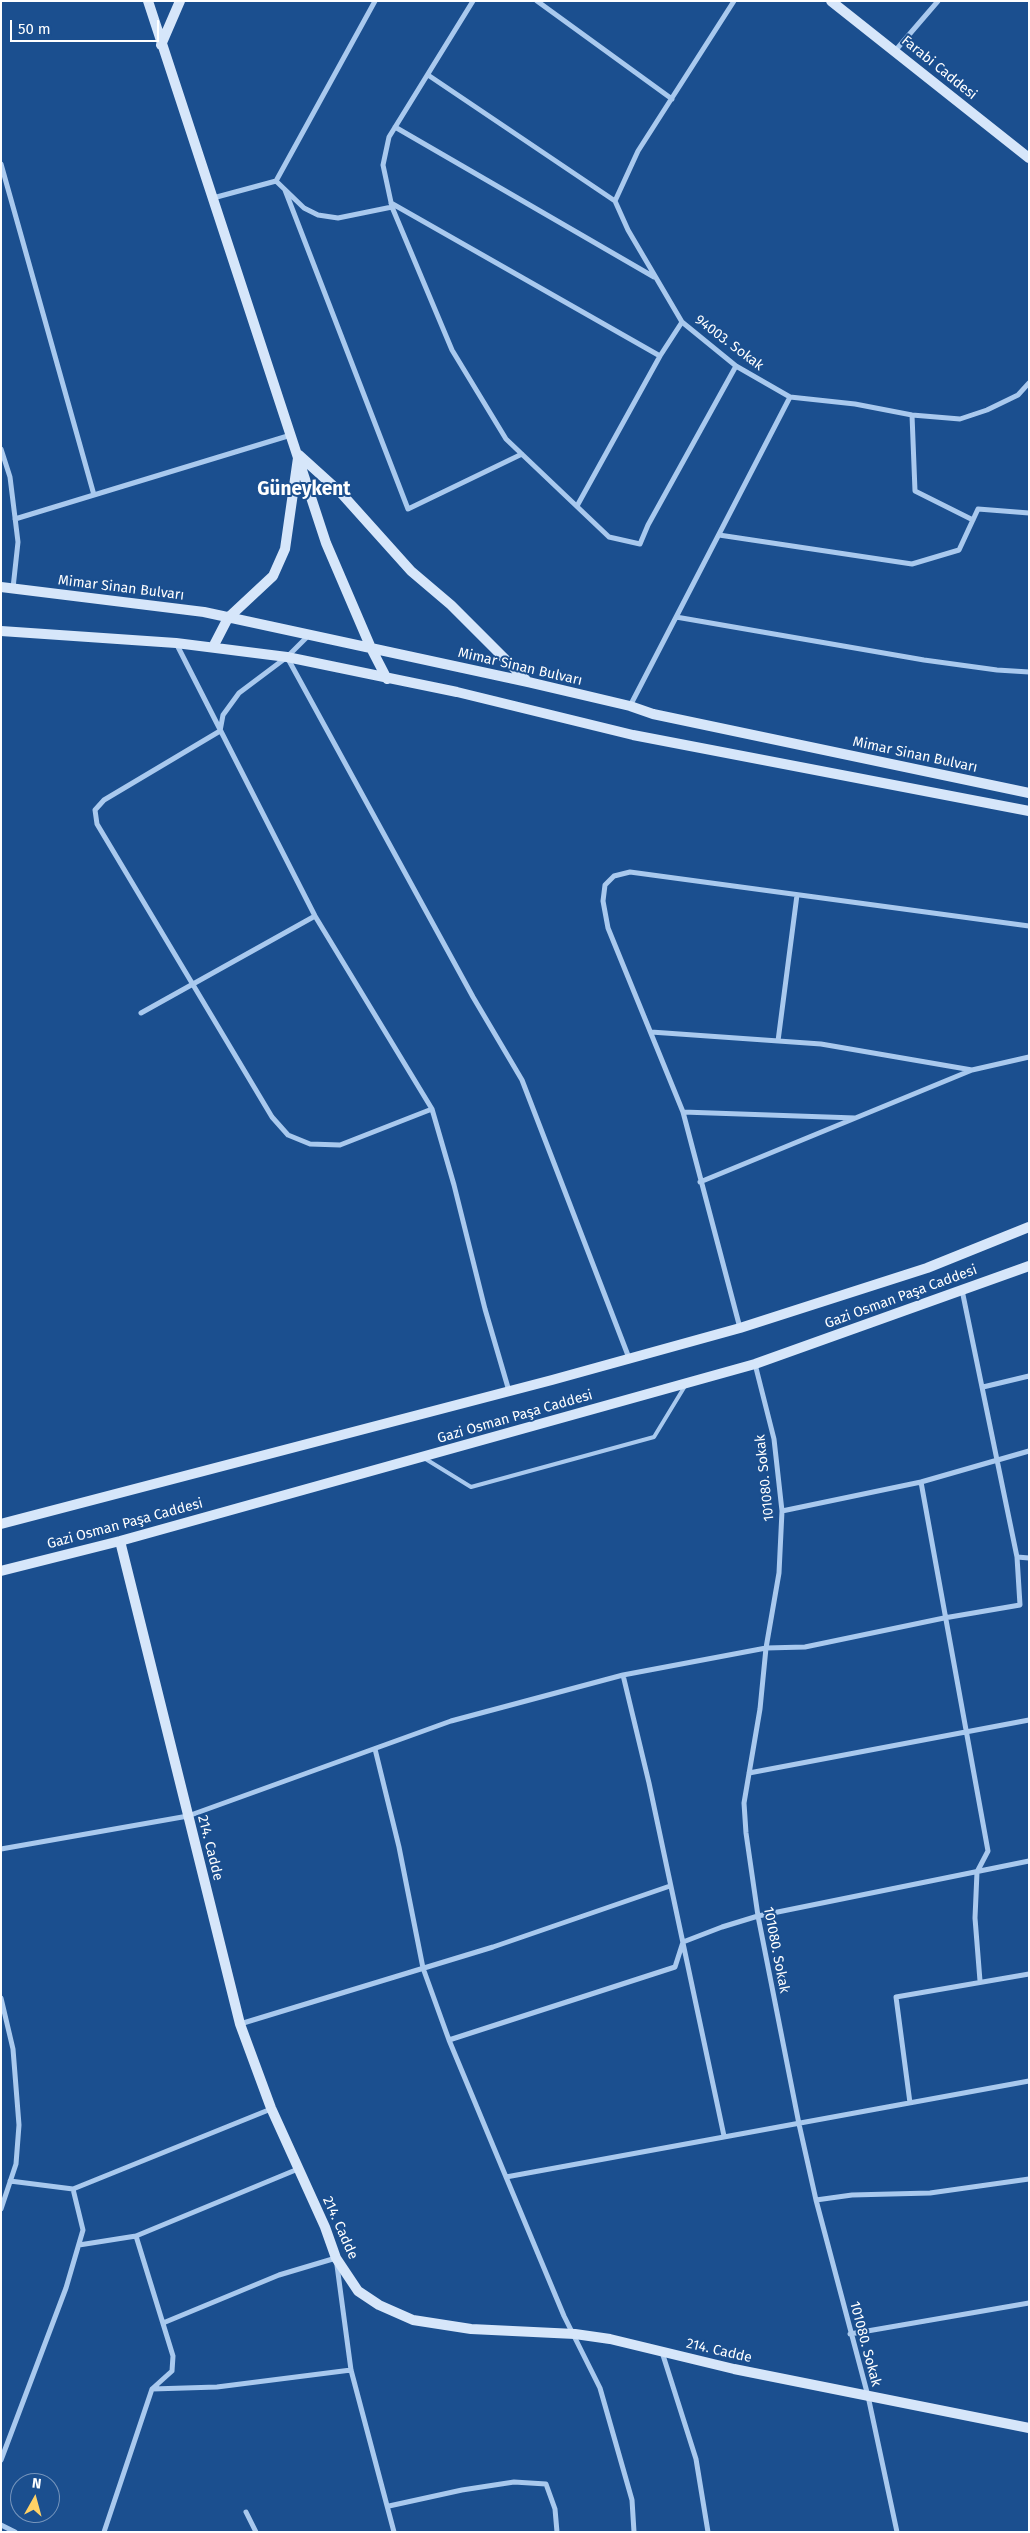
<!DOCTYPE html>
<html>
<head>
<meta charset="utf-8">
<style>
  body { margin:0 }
  #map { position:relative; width:1030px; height:2533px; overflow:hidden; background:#1b4f8f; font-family:"Fira Sans",sans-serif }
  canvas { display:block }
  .frame { position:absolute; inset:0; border:2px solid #fff; pointer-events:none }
  .north { position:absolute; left:10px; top:2473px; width:50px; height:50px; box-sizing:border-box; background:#1b4f8f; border:1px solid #7695bc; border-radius:50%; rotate:7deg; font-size:14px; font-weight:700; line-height:20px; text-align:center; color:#fff }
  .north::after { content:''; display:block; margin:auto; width:18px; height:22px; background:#ffd166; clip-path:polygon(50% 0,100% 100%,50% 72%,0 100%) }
  .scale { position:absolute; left:10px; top:20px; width:149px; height:22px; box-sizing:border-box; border:2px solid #fff; border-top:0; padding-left:6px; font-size:15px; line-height:18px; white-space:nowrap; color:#fff; -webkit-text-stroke:4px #1b4f8f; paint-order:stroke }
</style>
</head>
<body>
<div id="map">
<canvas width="1030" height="2533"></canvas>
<div class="frame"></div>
<div class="north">N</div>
<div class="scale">50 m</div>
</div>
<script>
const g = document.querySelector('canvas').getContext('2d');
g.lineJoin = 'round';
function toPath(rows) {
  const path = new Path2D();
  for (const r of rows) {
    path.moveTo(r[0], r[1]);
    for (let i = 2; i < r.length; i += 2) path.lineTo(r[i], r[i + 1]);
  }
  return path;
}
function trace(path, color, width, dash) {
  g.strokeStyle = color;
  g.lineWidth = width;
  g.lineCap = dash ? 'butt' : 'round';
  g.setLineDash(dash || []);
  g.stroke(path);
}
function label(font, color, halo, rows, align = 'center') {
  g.font = font + ' "Fira Sans",sans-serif';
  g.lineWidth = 4;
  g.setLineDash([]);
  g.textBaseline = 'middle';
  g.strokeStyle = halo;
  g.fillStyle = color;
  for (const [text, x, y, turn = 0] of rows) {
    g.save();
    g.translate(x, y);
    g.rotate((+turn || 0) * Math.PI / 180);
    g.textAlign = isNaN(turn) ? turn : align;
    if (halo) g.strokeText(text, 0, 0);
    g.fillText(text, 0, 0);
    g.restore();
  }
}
trace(toPath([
  [424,1458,471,1487,654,1437,685,1386]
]), '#a9c9ee', 4);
trace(toPath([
  [473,1,389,137,383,165,392,207,452,350,506,439,609,537,640,544,648,525,736,366],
  [537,1,672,99],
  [734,1,638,151,615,201,628,230,682,322,736,366,790,397,855,404,912,415,960,419,987,410,1018,395,1029,383],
  [895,51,938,1],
  [428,75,615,201],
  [395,127,654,277],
  [1,164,94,495],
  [276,181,375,1],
  [285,190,408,509,522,454],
  [213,198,276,181,304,208,318,215,338,218,392,207],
  [391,203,660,356],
  [912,415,915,491,973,520],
  [1,449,10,477,18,542,13,588],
  [577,506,660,356,682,322],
  [15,519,291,435],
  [719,535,912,564,959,550,978,509,1029,513],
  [676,617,924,660,997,670,1029,672],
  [309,635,287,657,239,693,223,715,220,731,104,800,95,810,97,824,272,1117,288,1135,310,1144,340,1145,432,1109],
  [176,643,315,916,432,1109,454,1185,485,1309,509,1391],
  [287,657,473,997,522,1080,629,1358],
  [630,706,790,397],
  [141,1013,315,916],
  [651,1032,821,1044,972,1070],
  [778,1041,797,895],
  [683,1112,855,1118],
  [700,1182,972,1070,1029,1057],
  [740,1328,683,1112,608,928,603,901,605,885,614,876,630,872,1029,926],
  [755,1364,774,1439,782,1511,779,1573,766,1648,760,1709,744,1803,746,1833,758,1916,799,2124,816,2200,868,2396,897,2532],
  [983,1387,1029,1376],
  [921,1482,988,1851,977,1872,975,1918,980,1981],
  [782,1511,921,1482,1029,1451],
  [1017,1557,1029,1558],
  [623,1675,649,1783,724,2136],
  [375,1749,399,1847,423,1968,449,2040,506,2177,564,2316,600,2388,632,2500,634,2532],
  [749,1773,1029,1720],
  [1,1849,188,1816,451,1721,623,1675,766,1648,805,1647,944,1618,1020,1605,1017,1557,962,1290],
  [1,1998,13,2049,19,2125,16,2164,1,2209],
  [240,2024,493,1947,670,1886],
  [449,2040,675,1967,683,1942,722,1927,758,1916,1029,1861],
  [910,2103,896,1997,1029,1974],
  [506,2177,1029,2081],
  [10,2181,73,2189,271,2109],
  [816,2200,852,2195,930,2193,1029,2179],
  [79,2245,136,2236,298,2169],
  [163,2323,279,2275,336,2258,351,2370,394,2532],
  [850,2334,1029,2303],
  [662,2352,696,2459,708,2532],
  [152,2389,217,2387,351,2370],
  [1,2460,66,2288,83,2230,73,2189],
  [389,2506,462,2490,514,2482,546,2484,555,2509,557,2532],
  [246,2512,256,2532],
  [1,2525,15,2532],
  [104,2532,152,2389,172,2371,173,2356,136,2236]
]), '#a9c9ee', 5);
trace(toPath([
  [148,1,326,543,371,648,387,679],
  [831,1,1029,158],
  [161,45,180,1],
  [299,455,341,493,411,571,451,605,528,682],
  [1,587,204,612,528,682,630,706,653,714,1029,793],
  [1,631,176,643,287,657,457,692,633,735,1029,811],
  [213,647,228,618,273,576,285,549,298,458],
  [1,1524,552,1380,740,1328,927,1268,1029,1227],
  [120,1541,240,2024,271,2108,325,2227,336,2258,358,2291,379,2305,413,2320,471,2329,575,2334,610,2339,734,2369,1029,2428],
  [1,1571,120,1541,755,1364,1029,1266]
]), '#d6e6fa', 10);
label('14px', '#fff', '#1b4f8f', [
  ["Farabi Caddesi",939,68,39],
  ["94003. Sokak",729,343,37],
  ["Mimar Sinan Bulvarı",121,588,7],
  ["Mimar Sinan Bulvarı",520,667,13],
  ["Mimar Sinan Bulvarı",915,755,12],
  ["Gazi Osman Paşa Caddesi",901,1297,-20],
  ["Gazi Osman Paşa Caddesi",515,1417,-16],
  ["101080. Sokak",765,1478,-96],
  ["Gazi Osman Paşa Caddesi",125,1524,-15],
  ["214. Cadde",210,1848,76],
  ["101080. Sokak",776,1950,79],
  ["214. Cadde",340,2228,66],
  ["101080. Sokak",865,2344,75],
  ["214. Cadde",719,2351,13]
]);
label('bold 19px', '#fff', '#1b4f8f', [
  ["Güneykent",304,490]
]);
</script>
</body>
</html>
